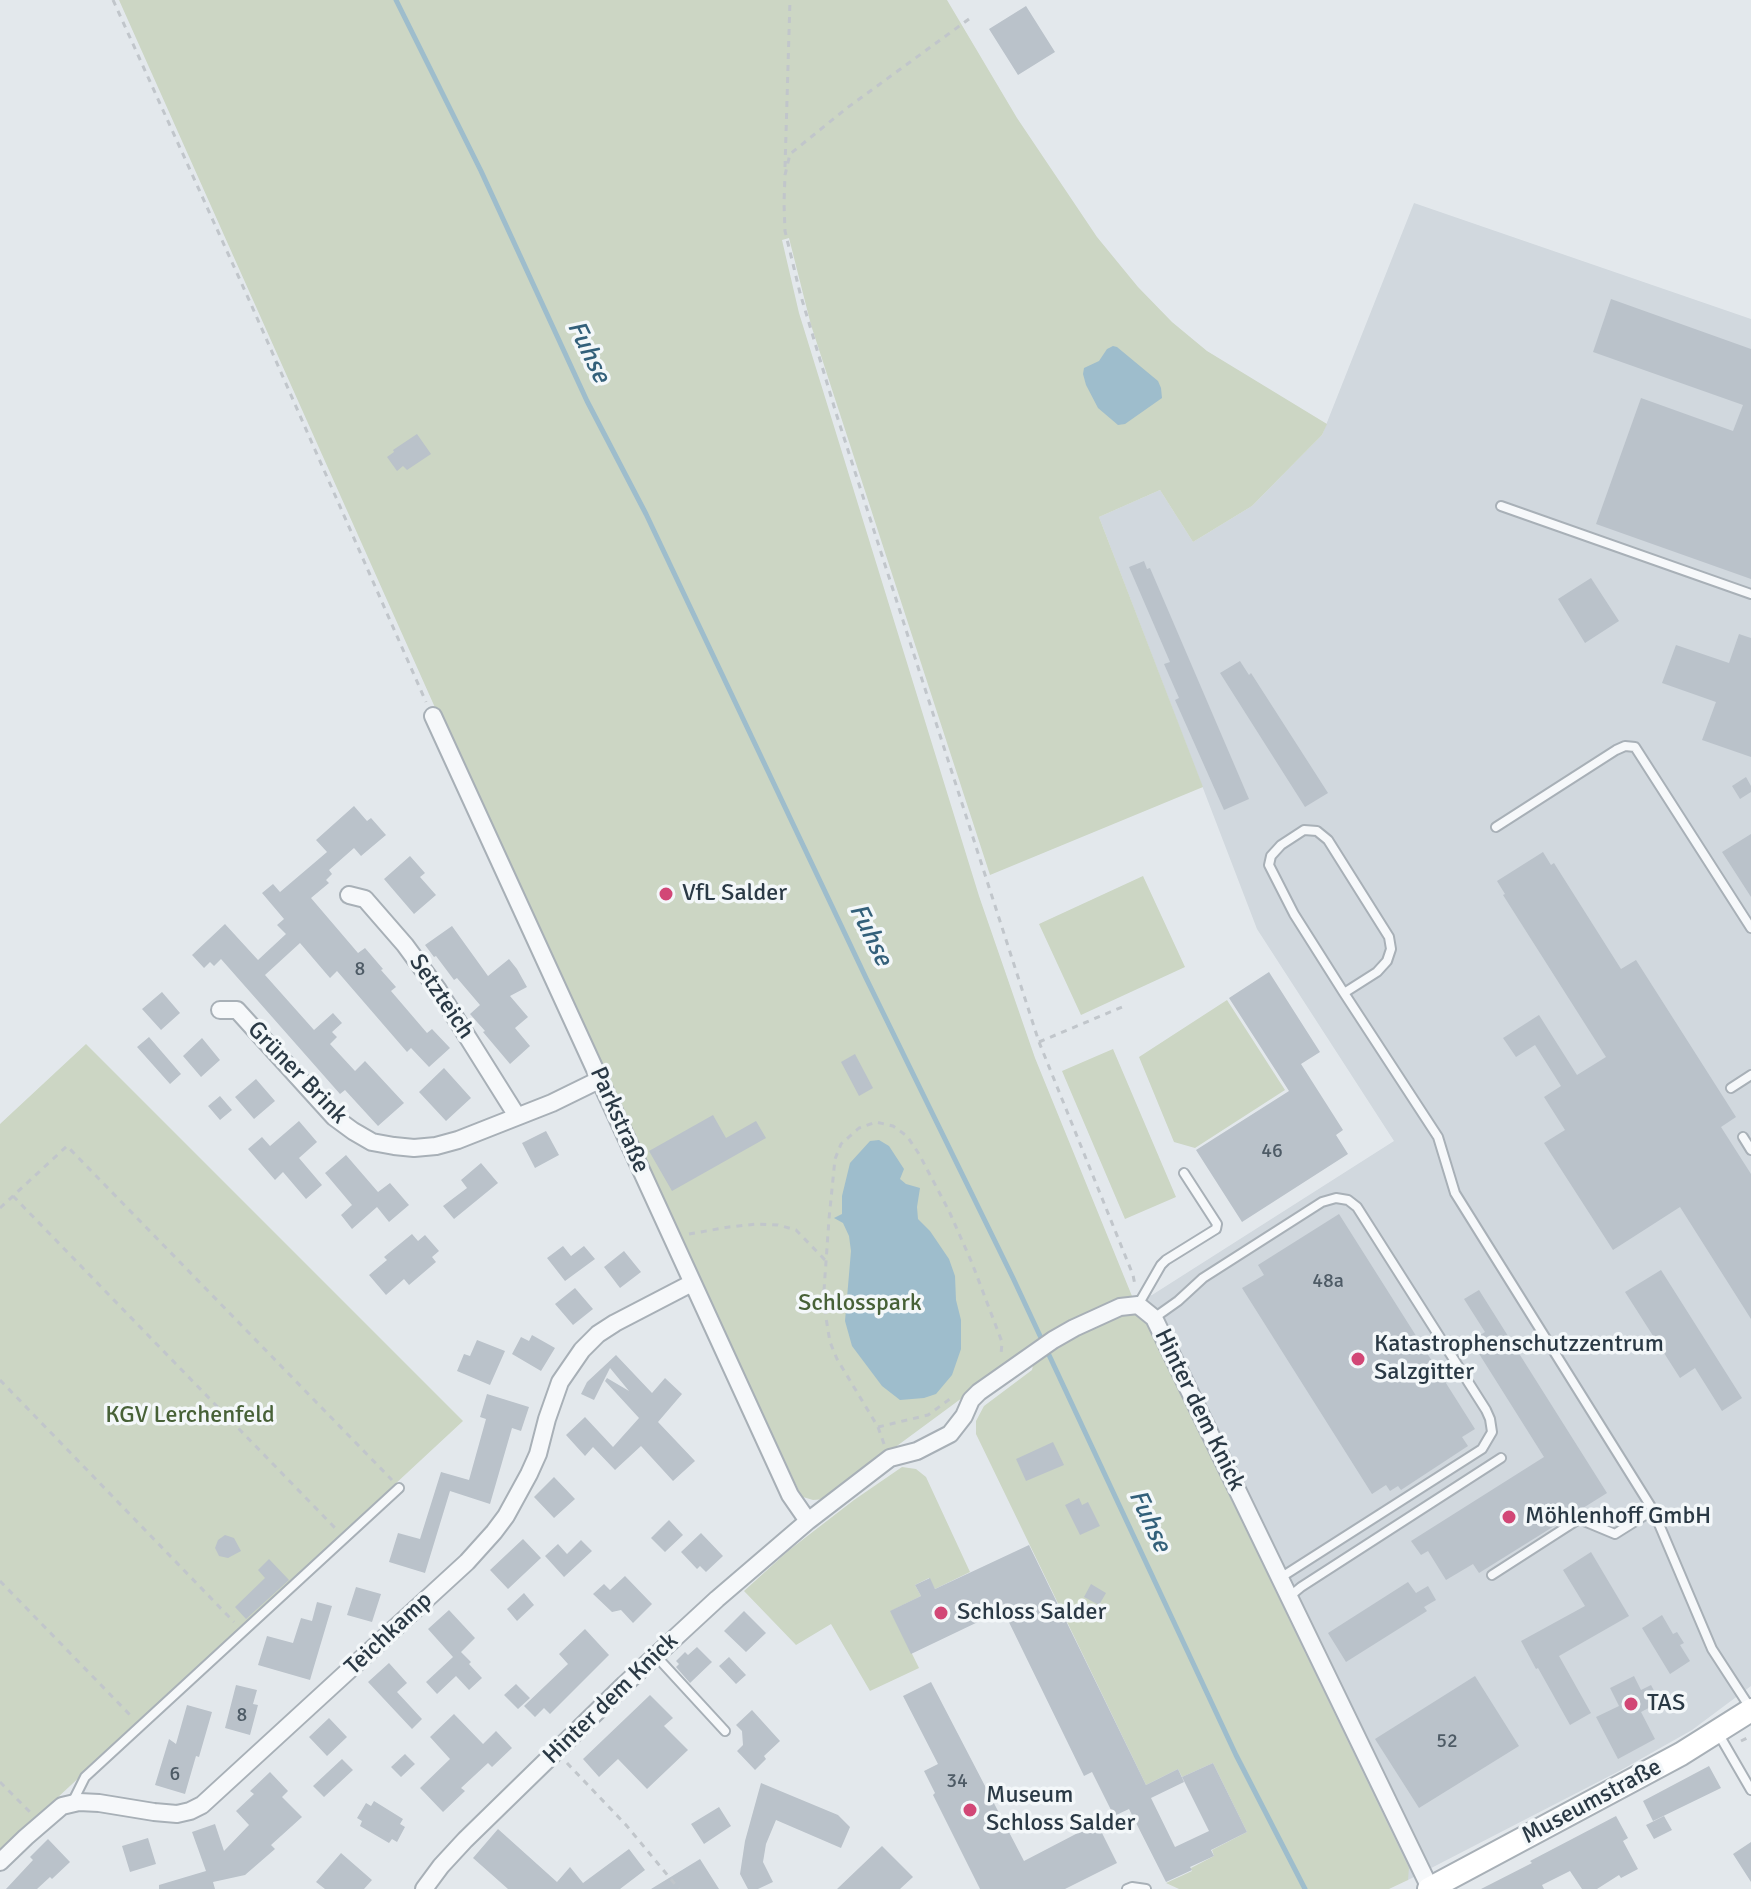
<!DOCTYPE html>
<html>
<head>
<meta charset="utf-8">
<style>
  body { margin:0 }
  canvas { display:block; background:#e3e8ec }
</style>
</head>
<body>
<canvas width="1751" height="1889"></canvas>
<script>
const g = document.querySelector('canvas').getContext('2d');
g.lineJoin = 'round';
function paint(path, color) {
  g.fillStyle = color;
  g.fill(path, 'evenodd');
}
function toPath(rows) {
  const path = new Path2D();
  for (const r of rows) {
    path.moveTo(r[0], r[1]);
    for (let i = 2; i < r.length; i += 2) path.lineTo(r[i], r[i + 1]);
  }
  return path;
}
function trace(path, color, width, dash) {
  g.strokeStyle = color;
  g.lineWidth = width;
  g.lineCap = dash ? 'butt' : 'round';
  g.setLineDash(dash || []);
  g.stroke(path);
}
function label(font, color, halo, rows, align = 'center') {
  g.font = font + ' Signika,sans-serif';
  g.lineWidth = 7;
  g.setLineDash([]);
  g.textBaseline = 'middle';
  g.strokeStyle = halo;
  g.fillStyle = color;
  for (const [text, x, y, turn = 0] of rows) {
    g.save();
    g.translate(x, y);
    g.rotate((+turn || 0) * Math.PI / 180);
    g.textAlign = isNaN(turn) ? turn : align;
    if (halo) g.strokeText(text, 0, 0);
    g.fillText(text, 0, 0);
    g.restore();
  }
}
paint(toPath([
  [1414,203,1751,319,1751,1686,1692,1730,1623,1769,1408,1880,1408,1868,1134,1301,1152,1295,1394,1141,1257,929,1099,517,1160,490,1193,542,1252,506,1322,435]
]), '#d1d8de');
paint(toPath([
  [119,0,947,0,1017,118,1097,237,1138,287,1172,322,1207,351,1327,424,1322,435,1252,506,1193,542,1160,490,1099,517,1203,787,990,875,811,325,789,238,782,240,799,313,979,896,1035,1058,1134,1301,1046,1336,825,1499,813,1500,803,1497,798,1489,437,712],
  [1143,876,1185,967,1081,1015,1039,924],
  [1227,1000,1285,1090,1195,1148,1174,1142,1139,1057],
  [86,1044,463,1421,0,1851,0,1124],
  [1113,1049,1176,1197,1125,1219,1062,1071],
  [1128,1312,1143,1316,1409,1868,1408,1880,1389,1889,1179,1889,1166,1883,1192,1871,1191,1868,1214,1856,1212,1850,1247,1832,1213,1763,1182,1777,1178,1769,1146,1785,976,1434,976,1421,984,1406,1032,1370,1034,1361,1079,1332],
  [902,1467,916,1469,926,1477,970,1572,935,1589,929,1578,915,1585,921,1596,891,1611,919,1668,870,1691,831,1624,796,1645,744,1591,788,1551,854,1500]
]), '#ccd6c4');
paint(toPath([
  [1113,346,1117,347,1158,381,1161,388,1162,398,1125,424,1118,425,1098,408,1086,385,1083,374,1084,368,1099,361,1107,349],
  [879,1140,889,1146,904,1169,900,1179,906,1184,920,1188,917,1207,918,1219,930,1231,949,1259,955,1276,956,1300,961,1320,961,1349,952,1375,936,1394,924,1398,900,1400,882,1386,852,1346,845,1321,851,1251,849,1236,843,1223,834,1218,842,1214,842,1196,850,1163,870,1141]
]), '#9ebdcc');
trace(toPath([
  [396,0,481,171,587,401,646,514,866,978,1013,1278,1236,1755,1305,1889]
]), '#9ebdcc', 5);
paint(toPath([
  [1026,6,1055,52,1018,75,989,29],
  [1611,299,1751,349,1751,579,1596,524,1641,398,1733,431,1743,405,1593,352],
  [417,434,431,454,407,470,403,466,397,471,387,457,394,452,393,450],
  [1144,561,1147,569,1150,568,1249,799,1224,810,1175,700,1179,698,1164,664,1170,662,1129,567],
  [1591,578,1619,621,1585,643,1558,599],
  [1739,634,1751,638,1751,757,1702,740,1716,702,1662,683,1676,645,1729,663],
  [1240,661,1249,675,1251,673,1328,793,1305,807,1220,673],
  [1746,777,1751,786,1751,792,1740,799,1732,786],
  [354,806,367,821,371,818,386,835,361,856,354,848,329,870,332,874,326,880,329,883,311,898,358,953,365,948,383,969,381,970,396,987,391,991,427,1033,432,1029,450,1048,429,1067,411,1048,407,1052,337,971,330,978,300,943,265,975,314,1030,333,1013,342,1023,332,1032,337,1037,330,1044,355,1071,365,1061,404,1103,378,1126,345,1090,340,1094,221,959,214,966,210,962,204,968,192,955,225,924,258,960,286,934,277,925,284,919,262,893,273,884,280,892,327,852,316,840],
  [1751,834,1751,897,1722,852],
  [1543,852,1551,865,1554,863,1621,969,1636,960,1736,1117,1721,1127,1751,1174,1751,1319,1680,1207,1613,1250,1544,1143,1565,1130,1544,1097,1561,1086,1535,1045,1516,1057,1503,1038,1539,1015,1577,1075,1606,1057,1503,895,1505,894,1497,881],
  [410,856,425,873,420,877,436,895,414,914,384,879],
  [452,926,488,976,509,959,517,969,527,987,510,996,528,1017,515,1028,530,1046,510,1064,483,1032,485,1031,470,1014,480,1005,457,978,454,980,436,956,434,957,425,945],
  [1269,972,1320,1052,1301,1064,1343,1130,1336,1135,1348,1154,1242,1222,1196,1150,1289,1091,1229,998],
  [162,992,180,1013,161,1030,142,1009],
  [149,1037,181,1074,170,1084,137,1047],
  [202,1038,220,1060,201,1077,183,1056],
  [855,1054,873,1088,859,1096,841,1062],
  [444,1068,471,1098,446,1121,419,1092],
  [256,1079,275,1101,254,1119,235,1097],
  [220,1096,232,1110,220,1120,208,1106],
  [713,1115,726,1138,756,1121,766,1138,672,1191,649,1151],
  [299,1121,317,1142,299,1158,322,1185,306,1199,283,1172,275,1180,248,1149,262,1137,270,1146],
  [546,1131,559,1155,535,1168,522,1143],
  [346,1155,378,1192,390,1183,409,1205,389,1222,377,1207,352,1229,341,1215,352,1205,325,1173],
  [481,1163,498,1183,454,1219,443,1206,467,1188,461,1180],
  [1339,1214,1475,1429,1462,1437,1468,1446,1401,1490,1398,1486,1390,1491,1386,1485,1372,1494,1242,1288,1264,1275,1258,1265],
  [412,1234,418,1241,425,1235,439,1251,432,1257,436,1262,409,1285,404,1279,386,1295,369,1275,387,1260,384,1257],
  [563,1246,571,1256,584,1246,595,1259,565,1281,547,1258],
  [624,1251,641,1272,620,1288,604,1267],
  [1661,1270,1742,1398,1722,1411,1695,1368,1680,1378,1625,1292],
  [575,1288,593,1309,573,1325,555,1304],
  [1479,1290,1607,1493,1479,1573,1473,1564,1446,1580,1428,1551,1421,1555,1411,1541,1544,1457,1471,1341,1485,1332,1464,1299],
  [532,1335,555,1348,541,1371,512,1354,521,1337,529,1341],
  [477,1340,505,1351,490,1385,457,1371,464,1354,470,1356],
  [616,1355,652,1393,665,1378,682,1394,658,1422,695,1461,673,1481,641,1446,615,1470,593,1447,585,1456,566,1435,585,1417,613,1447,639,1418,605,1381,607,1378,629,1391,610,1368,594,1400,581,1394,587,1382],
  [487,1394,529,1407,521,1431,512,1428,490,1504,450,1491,425,1573,389,1562,398,1533,420,1539,441,1472,469,1480,486,1419,480,1417],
  [1053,1442,1064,1465,1026,1481,1016,1459],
  [554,1477,575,1499,554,1518,534,1497],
  [1079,1498,1082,1505,1088,1502,1100,1526,1080,1535,1065,1505],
  [669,1520,683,1535,665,1552,651,1538],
  [701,1533,723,1556,706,1572,700,1566,697,1569,681,1552],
  [225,1535,234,1538,241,1551,228,1558,219,1556,215,1548,218,1540],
  [523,1539,541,1558,508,1589,490,1570],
  [581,1540,592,1551,564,1577,545,1556,558,1544,567,1554],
  [1029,1545,1146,1785,1178,1769,1184,1782,1151,1798,1175,1847,1209,1831,1182,1777,1213,1763,1247,1832,1211,1850,1214,1856,1190,1867,1192,1870,1166,1882,1129,1809,1114,1816,1092,1772,1084,1776,1003,1610,911,1654,890,1611,921,1596,915,1585,930,1578,935,1589],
  [1591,1552,1629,1616,1559,1656,1591,1713,1570,1725,1538,1668,1536,1669,1521,1641,1585,1606,1563,1570],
  [269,1559,289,1580,246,1619,235,1607,265,1578,258,1570],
  [625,1576,652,1604,633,1623,621,1610,612,1612,593,1594,604,1584,610,1590],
  [1408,1582,1416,1593,1428,1586,1436,1600,1424,1607,1427,1611,1346,1662,1328,1633],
  [1091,1584,1106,1593,1099,1605,1084,1597],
  [356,1587,381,1594,372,1622,347,1615],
  [524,1593,534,1605,517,1621,507,1609],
  [317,1602,332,1606,310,1680,258,1665,267,1636,293,1643,301,1618,312,1621],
  [449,1610,475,1638,461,1652,471,1662,469,1664,482,1678,469,1690,456,1676,437,1694,426,1682,453,1657,428,1629],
  [744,1611,766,1633,746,1652,724,1631],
  [1662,1615,1673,1634,1677,1632,1684,1643,1680,1645,1690,1661,1670,1674,1642,1628],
  [585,1629,609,1655,550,1714,544,1708,535,1717,524,1706,568,1664,559,1654],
  [697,1647,712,1662,690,1683,676,1667,679,1664,676,1661,685,1652,688,1655],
  [729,1657,746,1675,736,1684,719,1666],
  [389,1663,407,1683,397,1692,422,1719,412,1729,368,1682],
  [1475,1676,1519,1746,1419,1808,1375,1739],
  [1634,1676,1641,1690,1651,1685,1660,1702,1641,1712,1655,1739,1618,1759,1596,1717,1619,1706,1610,1688],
  [931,1682,1024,1861,1097,1823,1117,1863,1065,1889,980,1889,933,1795,935,1793,924,1771,938,1764,903,1696],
  [516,1684,530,1698,518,1709,504,1695],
  [236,1685,257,1690,253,1704,258,1705,250,1735,225,1728],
  [650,1695,673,1718,664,1726,688,1750,647,1789,618,1759,599,1777,583,1759],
  [187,1705,212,1712,199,1757,196,1756,185,1794,155,1785,169,1739,176,1744],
  [752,1710,780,1741,764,1756,766,1759,755,1770,737,1751,743,1745,742,1731,736,1725],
  [454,1714,483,1744,496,1731,512,1748,492,1767,488,1763,461,1788,465,1791,443,1812,420,1788,450,1759,430,1737],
  [329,1718,347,1737,327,1756,309,1737],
  [405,1754,415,1764,401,1777,391,1767],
  [342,1759,353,1770,324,1797,313,1786],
  [1709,1766,1721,1788,1653,1821,1643,1801],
  [270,1772,288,1791,282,1797,302,1817,271,1845,275,1849,245,1875,213,1882,215,1889,159,1889,159,1885,206,1871,192,1832,215,1824,224,1851,249,1825,236,1811,254,1794,250,1791],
  [761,1783,838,1815,850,1827,841,1848,776,1820,766,1844,763,1862,773,1882,758,1889,748,1889,740,1874,745,1841],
  [374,1801,403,1819,400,1824,405,1827,397,1842,392,1839,389,1843,360,1826,362,1821,357,1818,366,1803,371,1806],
  [719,1807,731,1826,704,1844,691,1824],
  [1616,1816,1628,1838,1623,1841,1638,1869,1621,1878,1619,1875,1597,1889,1582,1889,1570,1871,1542,1885,1544,1889,1481,1889,1532,1863,1530,1861],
  [1664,1816,1672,1830,1654,1839,1646,1825],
  [498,1829,557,1882,570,1867,583,1883,629,1849,645,1870,620,1889,508,1889,473,1858],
  [148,1838,156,1864,130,1872,122,1846],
  [48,1839,70,1862,52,1879,50,1877,37,1889,6,1889,33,1860,30,1857],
  [1751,1842,1751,1882,1733,1854],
  [882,1846,913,1877,900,1889,837,1889],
  [341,1853,372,1880,364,1889,325,1889,316,1882],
  [700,1859,719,1889,651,1889]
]), '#bac2ca');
const lane = toPath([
  [1501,506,1751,594],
  [1496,827,1616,750,1625,746,1635,747,1751,928],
  [1344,993,1377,972,1387,961,1391,949,1389,937,1328,840,1317,831,1304,830,1281,845,1271,856,1269,865,1294,914,1344,993,1438,1137,1455,1193,1653,1510,1712,1649,1751,1709],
  [1731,1088,1751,1075],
  [1743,1137,1751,1150],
  [1138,1305,1161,1265,1166,1260,1216,1229,1217,1224,1184,1173],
  [1154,1318,1178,1301,1203,1278,1322,1202,1336,1198,1348,1200,1357,1207,1486,1410,1490,1419,1492,1432,1482,1449,1280,1578],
  [1492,1575,1579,1519,1615,1534,1653,1510],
  [1289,1597,1301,1587,1501,1458],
  [656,1656,725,1731],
  [1718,1733,1751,1790],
  [72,1803,85,1777,399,1488],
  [1127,1889,1132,1887,1146,1889]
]);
const street = toPath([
  [433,716,790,1495,808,1521],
  [349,895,365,899,405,945,438,990,517,1116],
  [220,1010,237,1010,334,1117,353,1131,372,1142,394,1146,414,1148,436,1146,458,1140,552,1103,601,1079],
  [0,1862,26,1837,62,1806,79,1802,99,1803,154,1812,177,1814,190,1811,202,1805,467,1562,494,1532,506,1516,529,1474,538,1454,547,1419,560,1382,582,1350,598,1334,615,1323,692,1283],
  [424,1889,441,1866,465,1840,625,1684,717,1599,808,1521,890,1458,917,1451,950,1434,964,1416,971,1400,979,1392,1053,1340,1074,1328,1120,1307,1138,1305,1154,1318,1430,1888]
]);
const secondary = toPath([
  [1429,1889,1681,1754,1751,1710]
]);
trace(lane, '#a8b0b7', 12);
trace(street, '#a8b0b7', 20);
trace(secondary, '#a8b0b7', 26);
trace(toPath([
  [113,0,250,302,426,702],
  [969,19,847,108,790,154,785,175,784,203,785,231,800,293,836,413,1039,1042,1133,1275,1135,1285],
  [785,167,790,0],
  [1039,1042,1122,1007],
  [13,1196,337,1530],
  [0,1208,67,1146,392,1480],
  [689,1234,729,1227,757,1224,778,1225,796,1230,826,1261],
  [0,1380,234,1622],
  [878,1427,928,1415,954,1396],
  [884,1444,878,1427,837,1359,830,1342,826,1318,824,1290,829,1219,835,1159,841,1144,859,1128,876,1122,893,1126,907,1136,919,1154,949,1211,972,1263,1002,1342,1001,1355],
  [0,1581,133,1718],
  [1741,1741,1751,1736],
  [567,1763,626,1825,679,1889],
  [0,1782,31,1813]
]), '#c1c6cb', 3, [6, 6]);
trace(lane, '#f6f8fa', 8);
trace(street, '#f6f8fa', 16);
trace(secondary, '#fff', 22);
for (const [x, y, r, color] of [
  [666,894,8,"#d24776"],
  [1358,1359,8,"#d24776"],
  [1509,1517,8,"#d24776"],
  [941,1613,8,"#d24776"],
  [1631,1704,8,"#d24776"],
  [970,1810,8,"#d24776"]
]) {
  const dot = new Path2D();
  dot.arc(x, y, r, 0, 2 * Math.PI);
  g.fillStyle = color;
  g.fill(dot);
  trace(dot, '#f3f7f9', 3);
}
label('20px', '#4e5b66', null, [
  ["8",360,970],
  ["46",1272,1152],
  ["48a",1328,1282],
  ["8",242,1716],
  ["52",1447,1742],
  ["6",175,1775],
  ["34",957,1782]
]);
label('24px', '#2a3945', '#f3f7f9', [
  ["VfL Salder",682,894],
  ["Katastrophenschutzzentrum",1374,1345],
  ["Salzgitter",1374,1373],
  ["Möhlenhoff GmbH",1525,1517],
  ["Schloss Salder",957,1613],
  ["TAS",1647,1704],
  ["Museum",986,1796],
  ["Schloss Salder",986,1824]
], 'left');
label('24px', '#2a3945', '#f3f7f9', [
  ["Setzteich",441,997,56],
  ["Grüner Brink",297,1073,46],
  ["Parkstraße",619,1120,66],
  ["Hinter dem Knick",1199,1410,64],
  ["Teichkamp",389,1634,-43],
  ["Hinter dem Knick",611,1699,-44],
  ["Museumstraße",1592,1802,-28]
]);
label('24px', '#476137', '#f3f7f9', [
  ["Schlosspark",860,1304],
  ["KGV Lerchenfeld",190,1416]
]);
label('italic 26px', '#33607a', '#f3f7f9', [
  ["Fuhse",588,352,64],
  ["Fuhse",870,935,64],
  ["Fuhse",1149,1521,65]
]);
</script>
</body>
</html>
